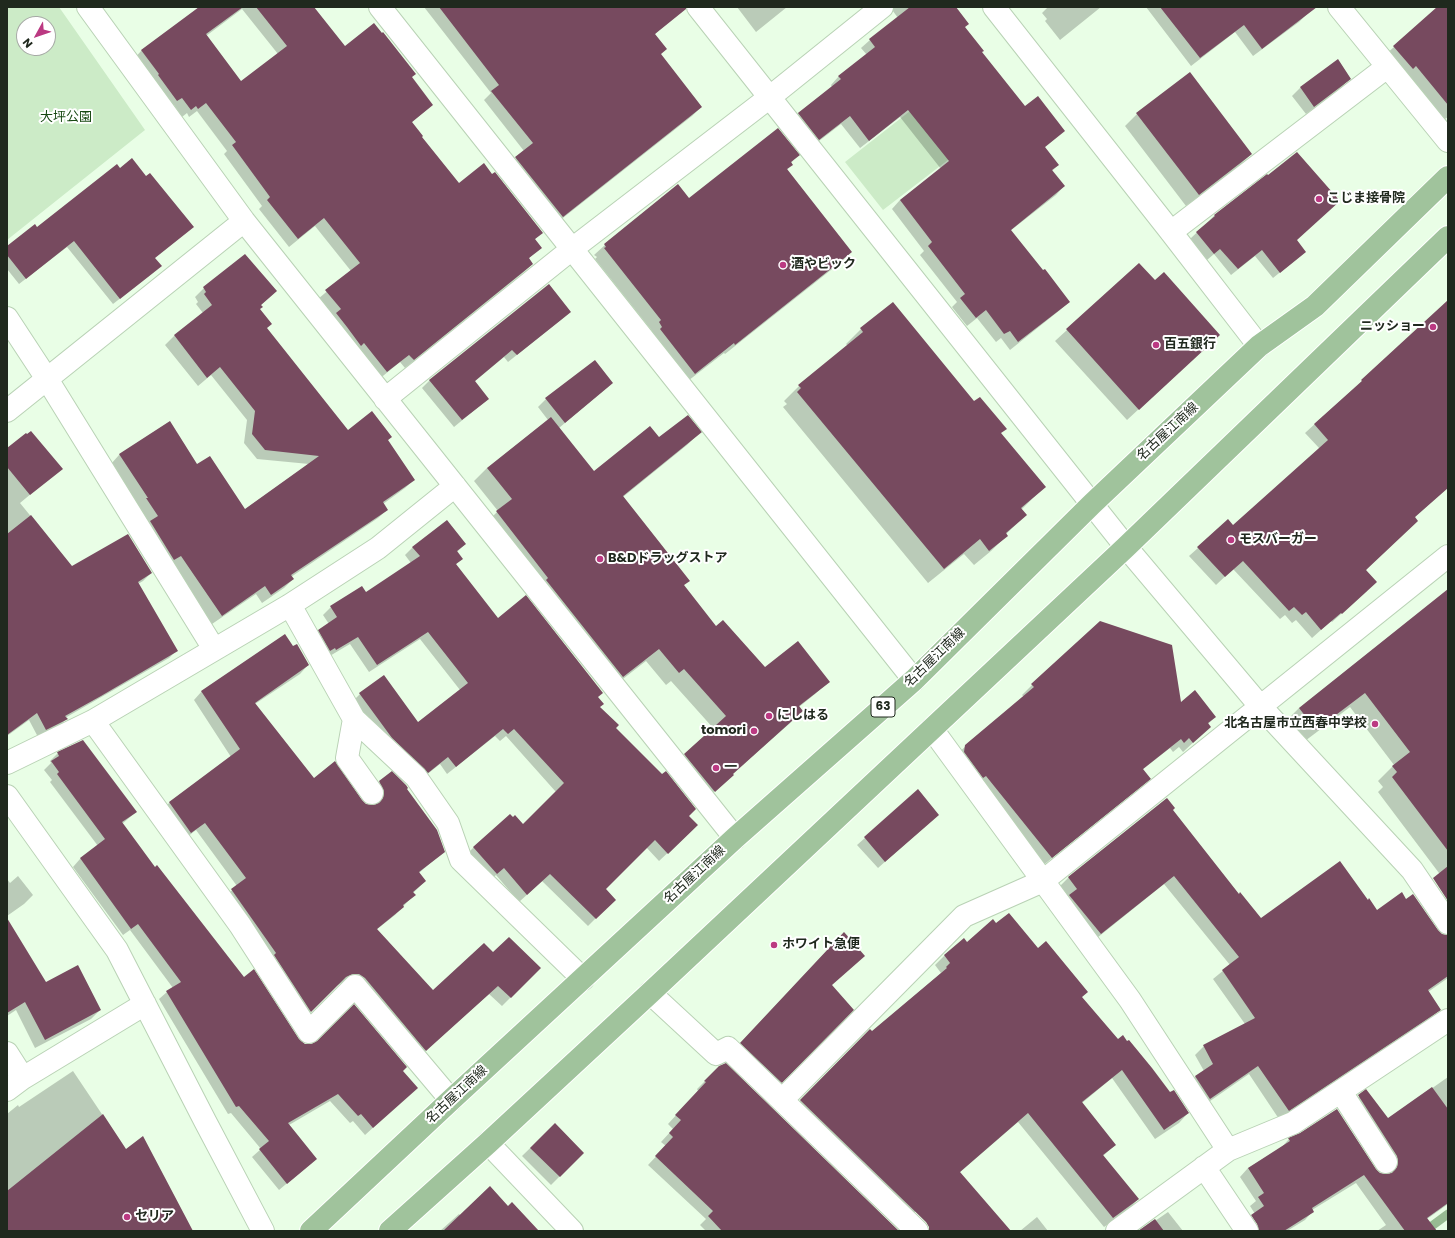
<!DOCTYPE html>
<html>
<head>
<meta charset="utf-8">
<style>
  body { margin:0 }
  #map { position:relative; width:1455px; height:1238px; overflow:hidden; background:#e9fee6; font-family:Poppins,sans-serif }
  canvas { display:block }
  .frame { position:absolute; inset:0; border:8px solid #20291e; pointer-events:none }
  .north { position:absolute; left:16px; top:16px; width:40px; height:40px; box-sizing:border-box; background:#fff; border:1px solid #a6a9a5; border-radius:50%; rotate:230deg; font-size:11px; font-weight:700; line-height:16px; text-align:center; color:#20291e }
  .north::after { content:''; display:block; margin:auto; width:14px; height:18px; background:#bb3982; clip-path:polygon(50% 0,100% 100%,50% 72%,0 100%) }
</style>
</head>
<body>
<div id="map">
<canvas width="1455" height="1238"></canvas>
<div class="frame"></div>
<div class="north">N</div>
</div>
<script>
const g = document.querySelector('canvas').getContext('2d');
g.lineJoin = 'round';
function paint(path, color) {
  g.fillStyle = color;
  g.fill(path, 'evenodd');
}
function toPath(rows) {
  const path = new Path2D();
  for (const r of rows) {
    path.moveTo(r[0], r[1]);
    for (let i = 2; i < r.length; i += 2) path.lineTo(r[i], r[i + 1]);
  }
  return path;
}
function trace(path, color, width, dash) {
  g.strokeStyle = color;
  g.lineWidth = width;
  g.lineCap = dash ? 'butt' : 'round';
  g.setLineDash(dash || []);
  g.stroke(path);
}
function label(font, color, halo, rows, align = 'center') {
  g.font = font + ' Poppins,"Noto Sans JP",sans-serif';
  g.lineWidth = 4;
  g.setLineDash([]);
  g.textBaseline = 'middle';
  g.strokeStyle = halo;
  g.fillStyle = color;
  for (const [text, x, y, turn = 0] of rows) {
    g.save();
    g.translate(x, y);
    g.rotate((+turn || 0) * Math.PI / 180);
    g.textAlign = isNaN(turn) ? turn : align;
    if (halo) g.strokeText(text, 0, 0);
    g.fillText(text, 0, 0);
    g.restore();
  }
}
paint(toPath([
  [7,7,59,7,145,130,7,240],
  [24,24,48,24,48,48,24,48],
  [919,104,957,153,883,210,845,162]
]), '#ccebc7');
paint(toPath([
  [201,7,313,7,345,47,411,77,432,105,411,123,420,137,458,184,492,176,542,232,534,240,540,248,528,259,532,264,524,272,405,368,400,362,378,380,318,299,351,271,315,226,289,247,259,209,262,206,224,154,227,151,197,111,189,117,187,113,182,117,174,105,168,109,133,60,141,51],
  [242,9,278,54,241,82,206,36],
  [424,7,650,7,664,25,654,35,660,55,701,107,692,116,554,225,507,166,524,151,484,100,491,93],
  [737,7,787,7,756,32],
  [890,7,955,7,964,27,981,52,1025,107,1064,131,1044,148,1058,165,1052,171,1064,186,1056,195,1010,231,1069,302,1060,310,1010,350,1001,338,996,342,977,318,967,326,952,307,957,302,920,255,924,251,892,209,900,200,941,169,900,117,860,148,841,124,810,148,790,122,798,113,832,87,831,85,839,76,867,55,861,48,870,40,898,18],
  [1048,7,1101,7,1060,40,1045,21,1047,19,1042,13],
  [1146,7,1302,7,1307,14,1299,22,1253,56,1235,32,1191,66],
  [1439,7,1448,7,1448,117,1445,119,1407,74,1385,55],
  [1338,60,1350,78,1342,87,1306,114,1292,96,1300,88],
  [1137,114,1251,154,1238,167,1186,206,1125,126],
  [798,155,791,163,792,164,787,170,851,252,841,262,725,354,724,353,684,384,649,333,652,331,595,259,597,257,594,255,605,245,689,200],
  [1215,215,1296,241,1305,252,1273,278,1255,256,1231,275,1214,254,1207,260,1190,239],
  [37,229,154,258,154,272,113,304,67,247,19,284,7,269,7,248],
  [245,255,276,291,260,306,259,309,266,329,347,431,391,437,387,441,414,480,405,488,383,504,387,510,378,518,291,577,293,579,284,588,262,603,256,594,212,624,172,564,138,508,139,507,111,464,119,455,169,422,197,466,244,510,309,464,257,459,244,443,247,420,211,375,198,386,165,345,174,336,203,313,196,304,198,302,195,297,204,288],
  [1155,281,1219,335,1127,420,1055,341,1067,330],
  [1447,303,1448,304,1448,487,1414,518,1365,571,1367,591,1332,622,1331,621,1312,638,1296,620,1292,623,1285,615,1280,619,1233,569,1216,585,1189,556,1198,548,1233,526,1320,449,1305,433],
  [570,312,562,319,508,362,504,357,474,382,488,399,454,427,422,388,430,380],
  [861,329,1000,434,1044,487,1021,510,1026,515,1005,535,1006,536,991,551,974,565,964,554,928,583,783,407,787,404,784,401,799,386,848,346,846,344],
  [612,383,559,428,593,472,659,438,700,432,687,445,623,497,688,581,683,586,716,628,765,669,828,682,815,694,799,707,802,711,789,724,732,774,701,804,672,768,714,729,671,681,666,685,646,661,610,689,484,525,498,511,474,481,487,468,548,420,538,407,546,399],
  [7,449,61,469,20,503,72,567,151,573,143,581,138,584,176,651,169,658,65,718,66,719,59,727,38,737,29,720,7,736],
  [465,544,457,552,462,559,455,565,498,619,597,698,599,707,614,728,688,816,689,833,659,861,646,847,604,889,614,900,588,926,542,881,519,902,496,875,489,881,466,855,474,847,523,826,556,792,506,736,500,741,495,736,447,774,440,764,420,780,352,702,360,694,418,723,460,690,420,639,369,672,350,644,328,657,311,638,319,630,329,624,323,615,331,607,366,593,411,563,405,555,413,547],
  [1444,593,1448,596,1448,885,1378,792,1383,787,1378,781,1394,765,1350,707,1301,744,1284,723,1299,708],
  [1100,623,1180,703,1215,717,1208,724,1210,727,1183,752,1179,747,1173,752,1170,748,1142,770,1149,779,1139,788,1041,867,955,756,966,746,1024,697,1022,695,1032,685],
  [308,665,300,674,255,704,314,780,361,801,366,805,376,806,376,800,371,790,379,782,406,789,444,851,419,873,425,881,413,893,414,895,395,915,376,930,433,992,493,954,540,968,502,1006,489,994,417,1058,350,983,343,982,336,986,302,1020,223,898,237,886,196,830,182,841,161,811,170,802,231,757,194,700,202,691],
  [83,741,136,812,122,824,155,868,243,978,298,1040,304,1045,402,1071,409,1095,365,1135,353,1121,350,1123,330,1101,289,1125,316,1159,279,1190,252,1157,261,1149,231,1113,228,1114,159,999,167,992,173,988,130,930,123,935,73,867,80,859,98,846,50,782,52,780,44,770,51,763,50,761,58,753],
  [918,791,930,822,878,868,857,845],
  [1166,799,1172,811,1239,895,1261,919,1367,901,1377,911,1448,958,1448,978,1428,992,1440,1009,1431,1018,1279,1119,1249,1074,1200,1108,1186,1086,1195,1077,1204,1071,1195,1055,1204,1046,1245,1024,1213,979,1230,965,1164,884,1092,942,1059,887,1068,878],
  [18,876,33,895,24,904,7,916,7,879,10,883],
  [7,920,45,983,100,1010,91,1019,35,1048,16,1010,7,1016],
  [996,925,1038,949,1081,997,1118,1040,1188,1113,1179,1123,1155,1139,1112,1078,1082,1103,1115,1145,1103,1156,1138,1199,1129,1209,1104,1227,1018,1122,959,1173,1009,1231,935,1231,917,1210,906,1220,791,1110,870,1030,872,1032,941,973,935,965,944,956,964,940,967,943],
  [836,941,831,985,852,1010,773,1090,733,1051],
  [73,1071,126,1150,188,1231,7,1231,7,1114,18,1105,19,1107],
  [711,1075,895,1231,706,1231,700,1225,706,1219,648,1165,666,1146,661,1142,673,1129,668,1124,698,1091,697,1089],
  [1448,1077,1448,1204,1427,1219,1422,1231,1377,1231,1386,1225,1356,1183,1312,1210,1313,1211,1305,1220,1287,1231,1266,1231,1250,1206,1256,1201,1240,1177,1248,1168,1281,1148,1289,1139,1375,1170,1379,1174,1390,1174,1390,1170,1350,1104,1366,1091,1387,1120],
  [555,1124,583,1153,551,1185,522,1156],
  [508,1208,537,1231,440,1231,459,1214,461,1216],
  [1168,1212,1183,1231,1140,1231,1155,1221],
  [1037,1217,1048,1231,1020,1231]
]), '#0003');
trace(toPath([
  [1425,1231,1448,1214]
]), '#97bb92', 9);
paint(toPath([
  [199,7,243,7,206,34,241,81,287,46,256,7,314,7,345,46,374,23,382,33,383,32,416,74,412,77,433,105,412,122,423,136,422,137,459,183,484,163,492,174,495,172,543,233,535,239,542,248,529,258,533,264,414,360,409,355,387,372,364,343,361,346,347,327,336,313,341,309,325,290,360,263,324,218,298,239,267,200,270,197,232,145,236,142,206,103,198,109,196,106,191,110,182,98,177,101,158,75,159,74,141,50],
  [439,7,686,7,686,9,655,34,667,49,661,54,702,107,563,217,515,157,533,143,491,91,499,85],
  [910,7,956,7,969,24,965,27,984,51,982,52,1025,106,1038,96,1065,131,1045,147,1059,165,1052,170,1065,186,1011,230,1043,270,1045,269,1070,302,1018,342,1010,331,1004,334,986,310,976,318,960,298,965,294,928,246,932,242,900,200,949,161,908,110,869,141,850,116,819,140,798,113,841,79,838,76,875,47,869,39],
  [1160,7,1317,7,1262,49,1244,25,1200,58],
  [1437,7,1448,7,1448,105,1416,66,1413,69,1393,46],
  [1338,59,1351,79,1314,107,1300,87],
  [1190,72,1252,154,1199,195,1136,113],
  [778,128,800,155,791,162,793,165,787,169,852,252,735,345,734,343,695,374,660,329,662,327,659,322,661,320,604,248,606,247,604,244,678,184,689,198],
  [1297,152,1340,201,1297,240,1306,252,1280,273,1262,250,1238,269,1220,249,1214,254,1196,232,1215,216,1214,215,1267,174,1268,175],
  [132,158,146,176,150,173,194,227,155,258,162,266,120,299,74,241,26,279,7,255,7,246,35,224,37,227,117,164,120,168],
  [245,254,277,291,261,305,263,307,260,309,272,324,267,328,348,430,372,411,392,437,388,440,415,480,383,502,388,510,291,575,294,579,271,595,265,586,222,616,181,556,174,560,150,521,158,516,146,498,148,498,119,454,170,421,197,464,210,456,245,509,319,456,265,450,252,434,255,411,220,367,207,378,174,335,212,305,204,294,206,292,203,287],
  [1139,263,1155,280,1164,272,1220,335,1139,410,1066,329],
  [549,284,571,312,517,355,512,350,475,381,489,399,462,420,429,380],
  [1448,300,1448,488,1415,517,1418,521,1366,570,1377,582,1342,614,1341,613,1321,630,1306,612,1302,615,1294,607,1289,611,1243,561,1225,577,1197,547,1228,519,1233,525,1328,440,1314,424,1362,381,1361,380],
  [893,302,974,401,980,397,1007,429,1001,433,1046,487,1021,508,1027,515,1006,533,1008,536,989,551,980,539,944,569,797,392,801,388,798,385,863,332,860,328],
  [595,360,613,383,565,423,545,398],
  [688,415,702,432,623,496,690,581,684,585,716,626,723,620,765,667,798,641,830,682,799,706,803,711,733,774,734,775,715,792,684,754,726,716,684,669,679,673,659,649,623,677,546,580,548,578,496,511,512,499,487,468,551,417,594,471,650,426,659,437],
  [31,431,63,469,30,495,7,467,7,448,26,433,27,434],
  [31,515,72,566,128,534,152,573,138,582,178,651,101,696,65,716,68,719,46,730,37,713,7,735,7,534],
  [447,520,466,544,457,551,463,559,456,564,498,618,526,595,603,693,598,697,604,704,600,707,619,725,616,728,662,774,666,771,696,809,689,816,698,825,668,854,655,840,606,889,616,900,596,919,550,874,527,895,504,868,497,874,473,847,510,814,513,817,515,815,523,824,564,783,514,729,508,734,503,729,456,767,448,757,428,773,392,738,359,693,384,675,418,722,468,683,428,632,377,665,358,637,336,650,335,648,330,651,318,630,337,617,330,606,362,586,366,592,420,556,412,547],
  [1448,589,1448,851,1392,777,1397,772,1392,766,1410,752,1365,693,1316,730,1299,708],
  [1100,621,1172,645,1181,702,1195,690,1216,717,1208,723,1211,727,1193,743,1189,738,1184,743,1181,739,1143,769,1151,779,1052,858,986,776,983,778,964,752,965,745,1034,687,1031,684],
  [285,634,293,646,297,644,309,665,255,703,314,778,335,761,362,800,366,804,373,805,379,803,383,798,384,791,379,781,392,771,406,785,408,788,407,789,437,830,445,852,419,872,426,881,413,892,416,895,403,905,404,907,377,929,433,990,484,943,493,952,509,937,541,968,511,998,498,986,426,1051,365,978,359,974,353,974,346,977,311,1012,274,955,276,953,231,889,246,878,205,823,191,833,169,802,240,749,201,691],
  [83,740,137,812,122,822,155,867,157,865,244,977,254,969,299,1039,305,1044,311,1044,317,1041,354,1004,407,1067,403,1071,418,1088,373,1128,361,1114,358,1116,338,1094,288,1123,317,1159,287,1184,259,1149,269,1141,239,1106,236,1107,166,991,181,982,138,924,131,929,80,858,105,839,57,774,59,772,51,761,59,756,57,752],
  [918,789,939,815,885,862,864,837],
  [1167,798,1175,808,1173,810,1239,894,1240,892,1261,918,1340,861,1368,900,1369,898,1377,910,1402,892,1406,899,1413,894,1438,930,1442,934,1448,935,1448,976,1428,990,1441,1010,1289,1111,1258,1066,1210,1099,1195,1076,1213,1064,1203,1045,1255,1018,1222,970,1239,957,1174,876,1101,934,1069,895,1077,889,1068,877],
  [1448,866,1448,901,1433,878],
  [1009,913,1038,948,1046,941,1088,992,1082,997,1118,1039,1123,1035,1127,1041,1129,1040,1152,1068,1170,1092,1174,1090,1189,1113,1164,1130,1122,1070,1082,1102,1116,1145,1103,1155,1139,1199,1113,1218,1028,1113,960,1172,1011,1231,929,1231,929,1227,926,1222,800,1100,870,1029,872,1031,947,968,946,967,950,963,944,955,964,938,967,942,993,919,996,923],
  [7,918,46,982,78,965,101,1010,45,1040,25,1002,7,1013],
  [844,932,865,956,832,985,854,1010,782,1083,740,1043],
  [726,1063,899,1231,722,1231,708,1216,713,1211,655,1156,673,1137,669,1133,681,1120,675,1115,706,1082,704,1081,719,1066],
  [1432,1087,1448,1109,1448,1203,1427,1218,1437,1231,1405,1231,1364,1175,1312,1208,1314,1212,1284,1231,1259,1231,1257,1224,1251,1215,1264,1206,1258,1197,1264,1193,1248,1168,1290,1141,1288,1138,1300,1133,1337,1109,1376,1169,1380,1173,1386,1174,1392,1173,1397,1167,1398,1161,1397,1156,1358,1095,1366,1089,1388,1118],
  [103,1114,126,1149,143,1136,193,1231,7,1231,7,1191],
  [555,1123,584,1153,560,1177,530,1148],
  [490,1186,508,1206,512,1202,539,1231,443,1231],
  [1155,1219,1164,1231,1138,1231]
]), '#774a5f');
const minor = toPath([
  [88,7,244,221,735,838],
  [380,7,914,680],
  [698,7,1126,547,1260,706,1412,870,1448,923],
  [994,7,1171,232,1259,346],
  [1339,7,1448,141],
  [1171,232,1387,67],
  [7,318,47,379,214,649],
  [385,399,572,249,770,97,882,7],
  [7,411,244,221],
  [290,605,354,719,416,777,448,823,461,860,583,979],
  [354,719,347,758,372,793],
  [93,721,240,925,309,1032,355,986,451,1100],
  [932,729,1130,1000,1228,1150],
  [7,763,93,721,290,605,378,548,455,486],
  [7,796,117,950,205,1121,263,1231],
  [650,993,716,1054,728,1048,917,1231],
  [7,1053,23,1078],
  [7,1090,23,1078,145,1004],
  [1341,1092,1386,1162],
  [782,1100,964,916,1043,881,1448,556],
  [488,1143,572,1231],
  [1204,1167,1247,1231],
  [1117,1231,1228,1150,1293,1123,1448,1020]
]);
const major = toPath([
  [311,1231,451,1100,735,838,914,680,1092,504,1259,346,1315,306,1448,177],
  [390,1231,488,1143,650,993,1126,547,1448,237]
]);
trace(minor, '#b9d2b5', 24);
trace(major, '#fff', 24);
trace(minor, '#fff', 22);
trace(major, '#a0c39c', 22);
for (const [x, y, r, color] of [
  [1319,199,4,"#bb3982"],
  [783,265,4,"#bb3982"],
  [1433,327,4,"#bb3982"],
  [1156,345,4,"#bb3982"],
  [1231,540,4,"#bb3982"],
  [600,559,4,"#bb3982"],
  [769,716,4,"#bb3982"],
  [1375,724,4,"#bb3982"],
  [754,731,4,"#bb3982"],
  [716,768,4,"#bb3982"],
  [774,945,4,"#bb3982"],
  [127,1217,4,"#bb3982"]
]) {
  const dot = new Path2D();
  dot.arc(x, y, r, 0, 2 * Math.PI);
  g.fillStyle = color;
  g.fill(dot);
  trace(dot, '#fff', 1.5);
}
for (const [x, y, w] of [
  [883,707,24]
]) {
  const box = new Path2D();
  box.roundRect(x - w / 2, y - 10, w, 20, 3);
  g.fillStyle = '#fff';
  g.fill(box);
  trace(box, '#20291e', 1);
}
label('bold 12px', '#20291e', null, [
  ["63",883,707]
]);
label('13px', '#174812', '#fff', [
  ["大坪公園",66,118]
]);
label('bold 13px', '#20291e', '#fff', [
  ["こじま接骨院",1327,199],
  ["酒やビック",791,265],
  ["ニッショー",1425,327,"right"],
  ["百五銀行",1164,345],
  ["モスバーガー",1239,540],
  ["B&Dドラッグストア",608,559],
  ["にしはる",777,716],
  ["北名古屋市立西春中学校",1367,724,"right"],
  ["tomori",746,731,"right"],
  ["一",724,768],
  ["ホワイト急便",782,945],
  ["セリア",135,1217]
], 'left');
label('13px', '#20291e', '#fff', [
  ["名古屋江南線",1168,432,-43],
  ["名古屋江南線",935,658,-44],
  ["名古屋江南線",695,875,-43],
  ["名古屋江南線",457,1095,-43]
]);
</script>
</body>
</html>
